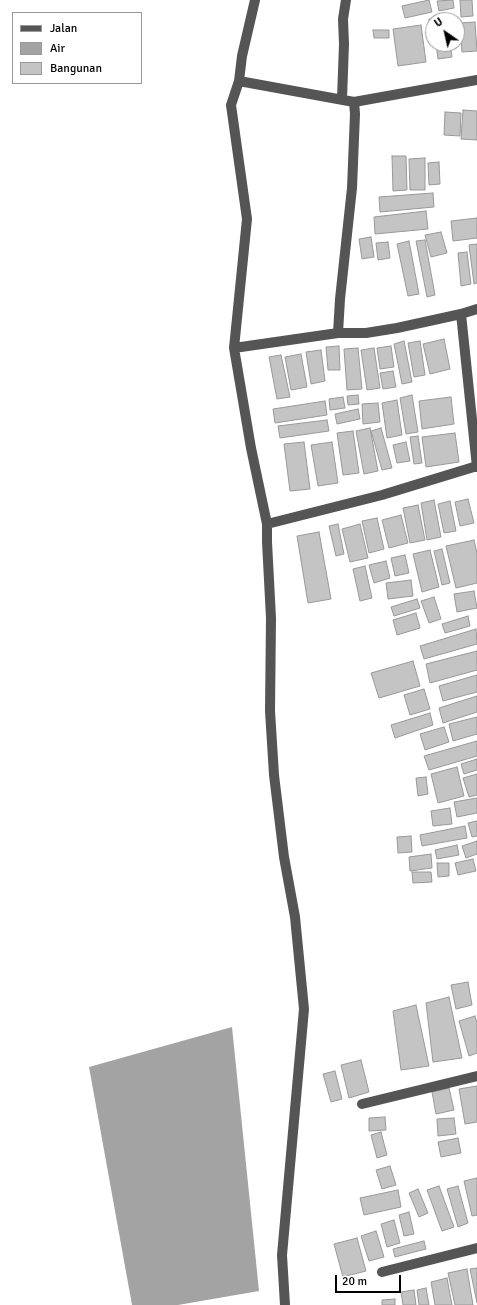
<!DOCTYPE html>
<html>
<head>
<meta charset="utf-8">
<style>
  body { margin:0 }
  #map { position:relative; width:477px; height:1305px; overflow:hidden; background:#fff; font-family:Signika,sans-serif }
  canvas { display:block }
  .legend { position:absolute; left:12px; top:12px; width:130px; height:72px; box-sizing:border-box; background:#fff; border:1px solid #999; margin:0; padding:5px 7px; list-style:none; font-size:12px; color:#000 }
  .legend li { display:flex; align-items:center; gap:8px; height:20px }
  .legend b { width:20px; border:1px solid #999 }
  .north { position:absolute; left:425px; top:12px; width:40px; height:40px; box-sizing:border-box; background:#fff; border:1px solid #999; border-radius:50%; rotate:326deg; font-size:11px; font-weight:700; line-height:16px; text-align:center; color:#000 }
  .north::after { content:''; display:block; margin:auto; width:14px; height:18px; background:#000; clip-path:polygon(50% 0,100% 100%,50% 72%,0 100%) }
  .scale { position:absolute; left:335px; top:1275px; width:66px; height:18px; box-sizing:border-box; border:2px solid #000; border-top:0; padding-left:5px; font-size:12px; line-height:14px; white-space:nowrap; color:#000; -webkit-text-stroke:3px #fff; paint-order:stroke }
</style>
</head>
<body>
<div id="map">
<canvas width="477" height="1305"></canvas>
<ul class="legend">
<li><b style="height:5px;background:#555"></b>Jalan</li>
<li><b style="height:11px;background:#a3a3a3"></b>Air</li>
<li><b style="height:11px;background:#c4c4c4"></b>Bangunan</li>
</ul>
<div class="north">U</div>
<div class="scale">20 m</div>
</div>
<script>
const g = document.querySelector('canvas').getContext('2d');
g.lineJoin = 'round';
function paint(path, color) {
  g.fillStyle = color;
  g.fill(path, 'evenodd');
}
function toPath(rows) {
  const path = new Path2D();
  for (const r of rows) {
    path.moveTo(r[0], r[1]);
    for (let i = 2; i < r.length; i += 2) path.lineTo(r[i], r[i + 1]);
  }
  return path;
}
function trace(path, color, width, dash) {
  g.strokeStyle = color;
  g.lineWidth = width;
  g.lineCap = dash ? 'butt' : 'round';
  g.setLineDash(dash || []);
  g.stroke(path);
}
paint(toPath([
  [232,1027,259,1291,178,1305,132,1305,89,1067]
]), '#a3a3a3');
const building = toPath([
  [429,0,432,12,405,18,402,6,429,0],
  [453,0,454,8,439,11,437,1,453,0],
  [460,0,472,0,473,16,461,17,460,0],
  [455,17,455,20,433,20,433,32,430,32,429,19,455,17],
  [475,22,477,51,462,52,460,23,475,22],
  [421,25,426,62,398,66,393,29,421,25],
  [373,30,389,30,389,38,374,38,373,30],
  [436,44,450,44,452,57,438,59,436,44],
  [463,110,477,111,477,140,461,139,463,110],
  [445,112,461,113,460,136,444,135,445,112],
  [392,156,406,156,407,190,393,191,392,156],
  [425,158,425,190,410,190,409,159,425,158],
  [439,162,440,184,429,185,428,163,439,162],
  [433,193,434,207,380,212,379,197,433,193],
  [426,211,428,229,375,234,374,217,426,211],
  [477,218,477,238,453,241,451,221,477,218],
  [441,232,447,253,431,257,425,235,441,232],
  [371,237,374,257,362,259,359,239,371,237],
  [425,240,435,295,427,297,416,241,425,240],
  [409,241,419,294,408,296,397,244,409,241],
  [388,242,390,258,378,260,376,243,388,242],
  [477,244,477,283,474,284,469,245,477,244],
  [467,252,471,284,461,286,458,253,467,252],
  [444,339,450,369,430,374,423,344,444,339],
  [404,341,412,382,402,384,394,344,404,341],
  [420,341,425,375,414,377,408,343,420,341],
  [339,346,340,370,328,370,326,347,339,346],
  [391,346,394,367,380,369,377,348,391,346],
  [358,348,362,389,347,390,344,349,358,348],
  [374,348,380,388,367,390,361,350,374,348],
  [321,350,325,381,311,384,306,352,321,350],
  [301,354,307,387,291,390,285,357,301,354],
  [281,355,290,397,277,399,269,357,281,355],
  [393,371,396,387,383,389,380,373,393,371],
  [358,395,359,404,348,405,347,396,358,395],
  [412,395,418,432,406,434,400,398,412,395],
  [343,397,345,408,330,410,329,399,343,397],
  [451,397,454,424,422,429,419,401,451,397],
  [397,400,402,435,387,438,382,403,397,400],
  [325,401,327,415,275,423,273,409,325,401],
  [378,403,380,422,363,424,362,404,378,403],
  [358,409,360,419,337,424,335,414,358,409],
  [327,420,329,431,280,438,278,426,327,420],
  [370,428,378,471,364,474,356,431,370,428],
  [381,428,392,468,382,470,371,431,381,428],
  [353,431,359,473,343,475,337,433,353,431],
  [455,433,459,462,426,467,422,437,455,433],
  [418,436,422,463,414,464,410,437,418,436],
  [304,442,310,489,290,491,284,444,304,442],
  [332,442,338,483,318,486,311,445,332,442],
  [406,442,410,461,397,463,393,445,406,442],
  [468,499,474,523,460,526,455,502,468,499],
  [434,500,441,537,427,540,421,503,434,500],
  [450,501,456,531,444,533,438,504,450,501],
  [418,505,425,540,410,543,403,508,418,505],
  [401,515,408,543,389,548,382,520,401,515],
  [377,518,384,549,369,553,362,521,377,518],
  [338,524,344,554,336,556,329,526,338,524],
  [360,524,368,558,350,562,342,529,360,524],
  [319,532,331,599,308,603,297,536,319,532],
  [474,540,477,553,477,583,456,588,446,546,474,540],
  [442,549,450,583,442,585,434,551,442,549],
  [430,550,439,587,422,592,413,554,430,550],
  [405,555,409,573,395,576,391,558,405,555],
  [386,561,390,578,374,583,369,565,386,561],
  [365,566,372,598,360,601,353,569,365,566],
  [411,580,413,596,388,599,386,583,411,580],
  [474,591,477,608,457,612,454,594,474,591],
  [434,597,441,619,429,623,421,601,434,597],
  [417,599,420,608,394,616,391,607,417,599],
  [416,613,420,628,397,635,393,620,416,613],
  [468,616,470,626,445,633,442,624,468,616],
  [476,629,477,644,424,659,420,646,476,629],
  [477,651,477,670,430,683,426,664,477,651],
  [413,661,420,686,379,698,371,673,413,661],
  [477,675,477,692,443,701,439,686,477,675],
  [424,689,430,709,410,715,404,695,424,689],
  [477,696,477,712,443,723,439,708,477,696],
  [430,713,433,725,395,738,391,725,430,713],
  [477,717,477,734,453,741,449,724,477,717],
  [444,727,449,742,425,750,420,734,444,727],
  [477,741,477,756,429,770,424,756,477,741],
  [477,759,477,770,464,774,461,764,477,759],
  [457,767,464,796,438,803,431,774,457,767],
  [477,774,477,795,469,797,463,778,477,774],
  [426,777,428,794,418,796,416,778,426,777],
  [477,798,477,813,457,817,454,802,477,798],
  [450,808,452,824,433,826,431,811,450,808],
  [477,821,477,836,472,837,468,823,477,821],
  [465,826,467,838,422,846,420,835,465,826],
  [411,836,412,852,398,853,397,837,411,836],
  [477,841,477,854,466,858,462,846,477,841],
  [457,845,459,855,437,859,435,850,457,845],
  [431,854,432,868,410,871,409,857,431,854],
  [473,859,476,871,458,875,455,863,473,859],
  [437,863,449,863,449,876,438,877,437,863],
  [412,872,431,872,432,882,413,883,412,872],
  [468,982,472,1005,456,1009,451,985,468,982],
  [449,997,462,1058,433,1062,426,1003,449,997],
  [416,1005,429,1066,401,1070,393,1011,416,1005],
  [475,1016,477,1023,477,1053,469,1056,459,1021,475,1016],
  [361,1060,369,1092,349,1098,341,1065,361,1060],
  [335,1071,342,1099,331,1102,323,1074,335,1071],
  [477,1086,477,1122,465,1124,459,1089,477,1086],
  [449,1088,454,1110,436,1114,432,1092,449,1088],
  [385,1117,386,1130,369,1131,369,1118,385,1117],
  [454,1118,456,1134,438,1136,437,1119,454,1118],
  [381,1132,387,1155,377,1158,371,1135,381,1132],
  [458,1138,461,1153,441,1157,438,1142,458,1138],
  [390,1166,396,1185,382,1189,376,1170,390,1166],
  [477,1178,477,1215,472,1216,464,1181,477,1178],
  [439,1186,454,1227,442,1231,427,1190,439,1186],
  [458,1186,468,1223,458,1227,447,1189,458,1186],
  [418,1189,428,1213,419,1217,409,1193,418,1189],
  [398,1190,401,1207,364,1215,360,1198,398,1190],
  [409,1212,414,1234,404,1236,399,1215,409,1212],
  [394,1220,400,1243,387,1247,381,1224,394,1220],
  [376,1231,384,1257,369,1261,361,1236,376,1231],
  [357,1238,366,1271,343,1277,334,1244,357,1238],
  [424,1241,426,1249,395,1257,393,1249,424,1241],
  [477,1268,477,1303,470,1269,477,1268],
  [467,1269,473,1305,455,1305,448,1273,467,1269],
  [447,1278,452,1305,435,1305,431,1282,447,1278],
  [426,1288,429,1305,419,1305,417,1290,426,1288],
  [414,1290,416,1305,403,1305,401,1292,414,1290],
  [395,1299,395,1305,382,1305,382,1300,395,1299]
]);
paint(building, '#c4c4c4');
trace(building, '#999', 1);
trace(toPath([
  [255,0,242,56,239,81,231,105,247,219,234,348,251,448,267,524,267,542,271,618,270,711,274,775,284,857,295,917,304,1009,282,1255,285,1305],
  [239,81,354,102,477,80],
  [342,99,344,44,343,19,346,0],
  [461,314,477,467],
  [338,333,340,299,352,188,355,114,354,102],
  [234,348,338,333,366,333,397,328,461,314,477,309],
  [267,524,382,495,477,466],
  [362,1104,477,1076],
  [382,1272,477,1248]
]), '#555', 10);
</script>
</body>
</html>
